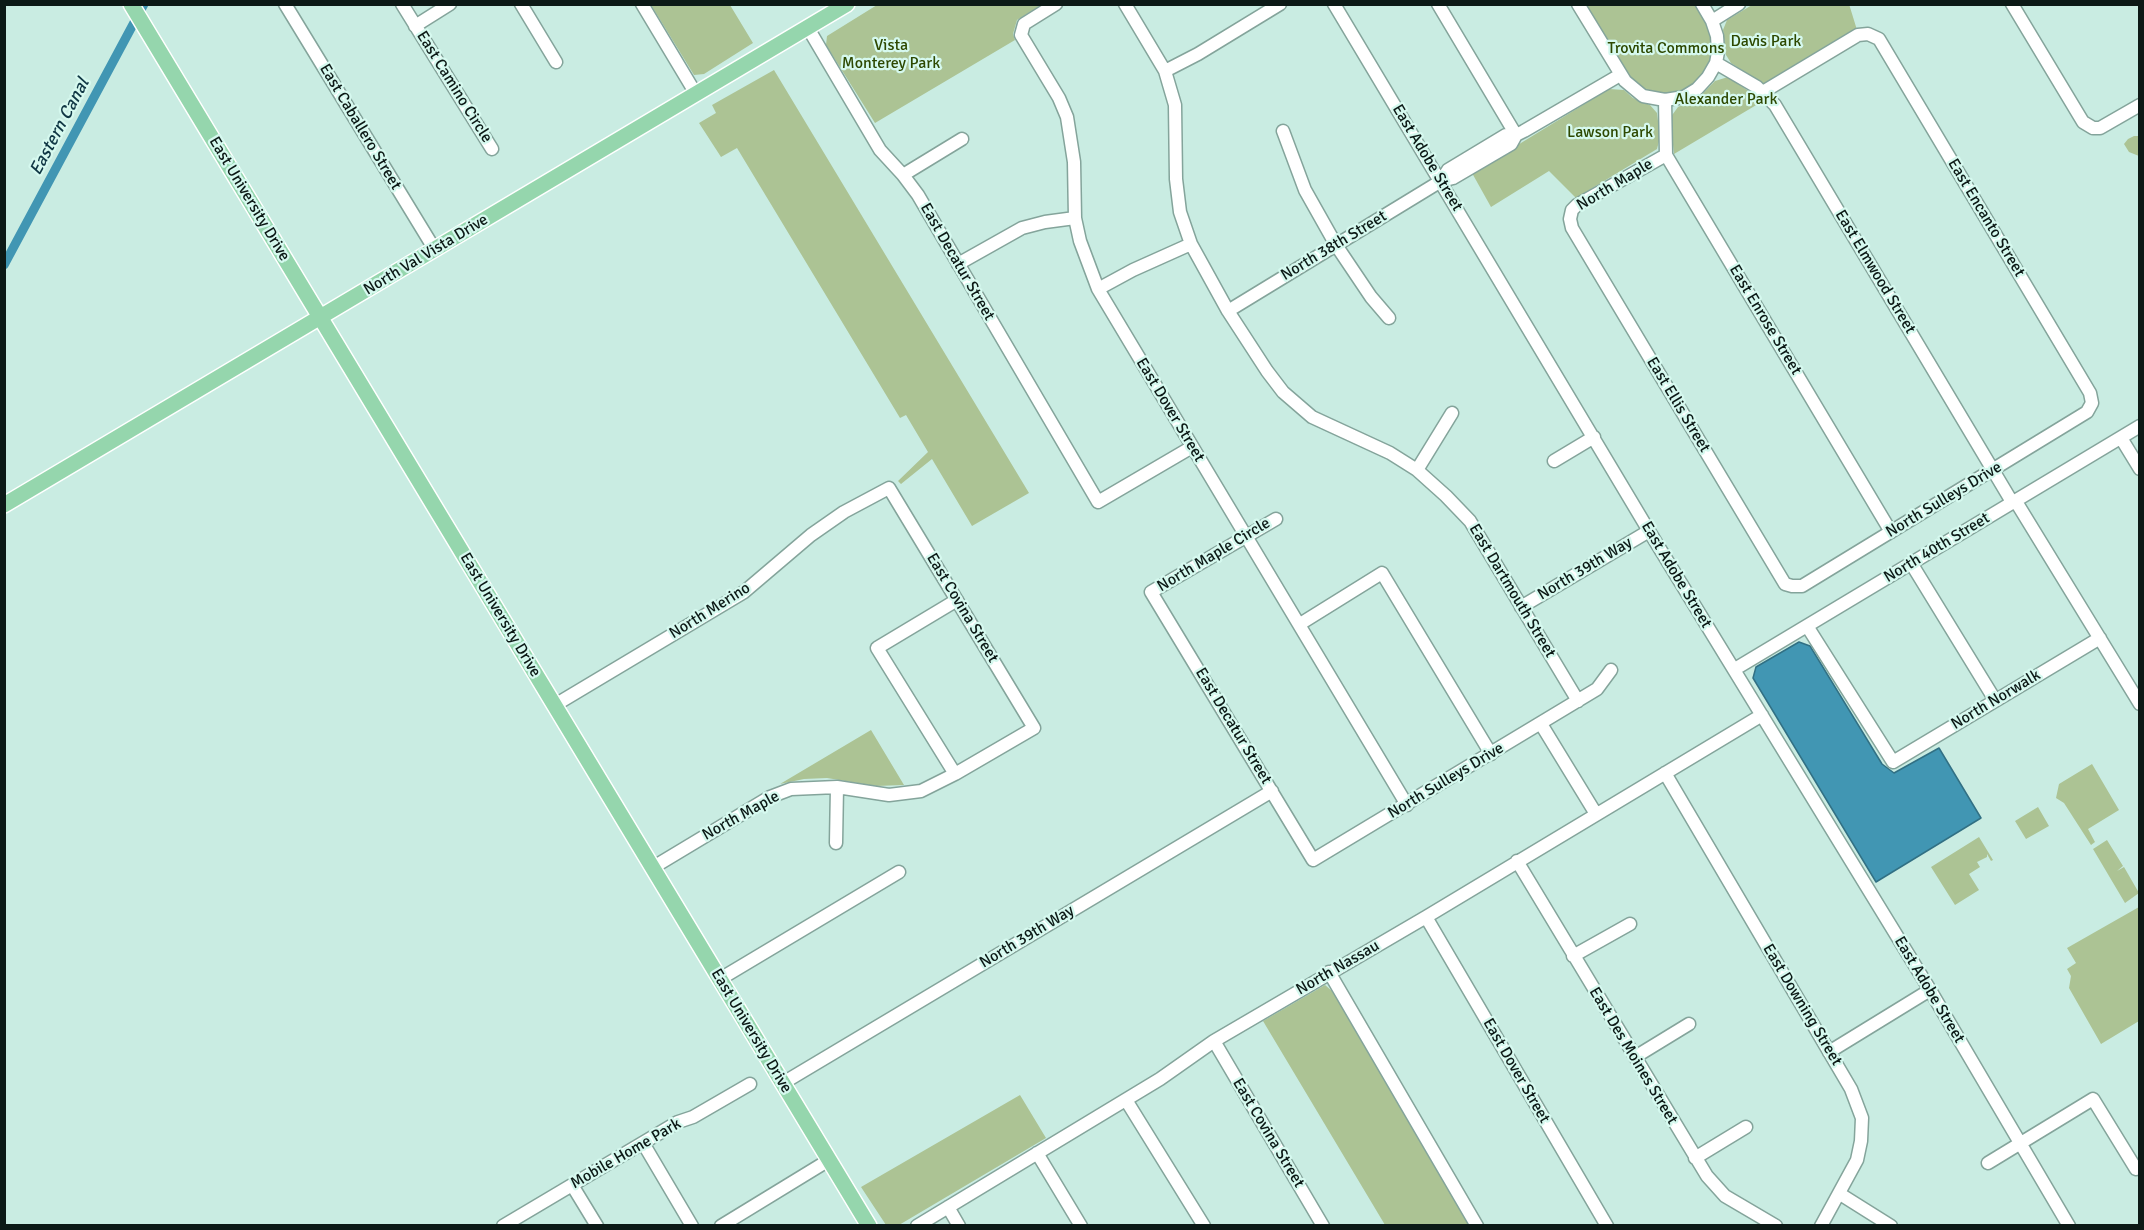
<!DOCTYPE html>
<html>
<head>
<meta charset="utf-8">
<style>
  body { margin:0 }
  #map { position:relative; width:2144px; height:1230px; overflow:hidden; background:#c9ece2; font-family:Signika,sans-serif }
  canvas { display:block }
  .frame { position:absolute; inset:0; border:6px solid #0c1916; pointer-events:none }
</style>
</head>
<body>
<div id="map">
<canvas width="2144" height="1230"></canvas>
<div class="frame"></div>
</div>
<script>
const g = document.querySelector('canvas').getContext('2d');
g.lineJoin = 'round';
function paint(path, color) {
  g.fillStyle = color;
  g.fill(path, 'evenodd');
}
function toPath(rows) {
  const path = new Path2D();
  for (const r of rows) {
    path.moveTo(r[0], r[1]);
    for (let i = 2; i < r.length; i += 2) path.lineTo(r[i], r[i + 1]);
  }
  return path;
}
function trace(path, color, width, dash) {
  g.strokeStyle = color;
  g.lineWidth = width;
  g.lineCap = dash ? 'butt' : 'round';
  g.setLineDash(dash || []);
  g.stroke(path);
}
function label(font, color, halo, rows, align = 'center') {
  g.font = font + ' Signika,sans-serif';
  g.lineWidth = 4.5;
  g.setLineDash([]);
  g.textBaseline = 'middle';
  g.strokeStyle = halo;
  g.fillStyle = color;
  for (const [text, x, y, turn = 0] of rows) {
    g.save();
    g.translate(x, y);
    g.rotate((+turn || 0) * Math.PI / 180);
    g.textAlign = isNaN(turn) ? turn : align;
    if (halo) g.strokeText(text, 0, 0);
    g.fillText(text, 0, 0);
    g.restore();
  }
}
paint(toPath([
  [1849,4,1857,30,1765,85,1731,63,1726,55,1723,30,1727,20,1752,5],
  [651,5,730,5,753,43,704,74,694,75],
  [877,5,877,4,1041,5,1017,20,1013,34,1015,40,875,123,826,45,827,36],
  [1585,5,1696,5,1707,24,1713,43,1712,56,1708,67,1701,79,1692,87,1674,95,1654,94,1645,90,1626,75],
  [774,70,1029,493,972,526,932,459,901,484,898,481,928,452,906,415,900,418,737,148,721,157,699,123,716,113,712,105],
  [1728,77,1763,101,1674,154,1670,118,1678,107,1700,96,1715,81],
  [1609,89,1624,90,1633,98,1650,105,1657,113,1660,137,1657,149,1576,198,1549,171,1491,207,1472,173],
  [2134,136,2139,136,2139,156,2129,152,2124,144,2128,139],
  [871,730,904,785,876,786,827,778,804,779,780,784],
  [2092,764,2119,810,2088,829,2095,842,2091,845,2064,803,2056,798,2059,784],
  [2038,807,2049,826,2026,839,2015,821],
  [1979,837,1993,860,1991,861,1987,854,1987,857,1977,862,1980,867,1969,874,1979,890,1955,905,1931,867],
  [2107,840,2123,866,2117,871,2124,867,2139,893,2125,903,2093,849],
  [2139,907,2139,1021,2101,1044,2069,988,2071,976,2067,969,2076,963,2067,948],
  [1325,985,1332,991,1473,1225,1385,1225,1263,1021],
  [1020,1095,1046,1138,899,1225,886,1225,861,1187]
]), '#acc394');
const water = toPath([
  [1799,642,1810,646,1882,764,1894,773,1939,748,1981,818,1876,882,1753,678,1756,667,1799,642]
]);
paint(water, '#4196b3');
trace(water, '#317084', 1.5);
trace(toPath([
  [4,265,144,4]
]), '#4196b3', 9);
const minor = toPath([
  [285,4,435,250],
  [402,4,492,149],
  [521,4,556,62],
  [642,4,696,94],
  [1056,4,1024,24,1021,35,1059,98,1067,117,1074,162,1075,218,1080,241,1098,289,1407,805],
  [1125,4,1165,71,1175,105,1176,179,1180,212,1191,244,1228,311,1267,371,1283,392,1312,417,1390,453,1417,470,1446,496,1470,521,1578,701],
  [1334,4,1649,531,1930,990,2069,1226],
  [1438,4,1516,135],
  [1578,4,1625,81,1643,96,1665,100,1684,97,1697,89,1708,77,1716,63,1718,52,1717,36,1712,21,1702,4],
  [2012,4,2083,122,2093,128,2100,128,2140,105],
  [1712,21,1739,4],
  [415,26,450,4],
  [808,28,880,150,903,175,918,195,1098,502,1192,447],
  [1716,63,1757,87,1775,105,2012,502],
  [1165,71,1198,54,1280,4],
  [1665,100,1666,155,1891,532],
  [1283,131,1305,190,1336,245,1371,297,1389,318],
  [1666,155,1577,205,1572,210,1570,219,1572,228,1785,584,1792,586,1802,586,2087,412,2092,403,2090,393,1879,39,1868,34,1858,35,1763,92],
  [903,175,962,139],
  [1441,181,1448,170,1506,135,1516,135,1524,131,1620,75],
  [958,264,1022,228,1045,222,1075,218],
  [1098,289,1133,270,1191,244],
  [1228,311,1441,181,1453,178,1511,144,1516,135],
  [2121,438,2140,469],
  [1554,461,1594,437],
  [1417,470,1452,413],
  [2015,500,2140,704],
  [1276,519,1151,592,1313,860,1597,689,1611,670],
  [1911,563,1995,700],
  [1521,607,1649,531],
  [1300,624,1382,573,1491,754],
  [1807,626,1893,762,2100,638],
  [1735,669,2140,426],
  [555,705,744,592,811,535,844,512,889,488,1034,728,955,774,921,791,889,795,837,787,791,789,770,797,652,868],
  [1541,724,1596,814],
  [1665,773,1851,1089,1862,1118,1861,1141,1857,1160,1821,1226],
  [955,774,877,648,957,600],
  [836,843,837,787],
  [1517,861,1707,1176,1725,1196,1776,1226],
  [1426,917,1607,1226],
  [1573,956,1630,924],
  [1329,972,1477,1226],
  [720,979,899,872],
  [1214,1041,1323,1226],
  [1829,1052,1930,990],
  [1635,1057,1689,1024],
  [783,1083,1272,791],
  [1126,1100,1204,1226],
  [643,1143,692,1226],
  [1037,1153,1081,1226],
  [1695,1158,1746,1127],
  [1988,1163,2093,1099,2136,1169],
  [572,1185,597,1226],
  [1840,1194,1891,1226],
  [948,1207,959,1226],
  [503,1226,678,1122,693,1117,750,1084],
  [721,1226,829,1160],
  [917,1226,1160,1079,1214,1041,1426,917,1762,715]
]);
const major = toPath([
  [131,4,869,1226],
  [4,505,847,4]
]);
trace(minor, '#84a49b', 15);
trace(major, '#fff', 18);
trace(minor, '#fff', 12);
trace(major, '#95d6ad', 15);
label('16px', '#2d4800', '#d6f9ef', [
  ["Davis Park",1766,42],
  ["Vista",891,46],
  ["Monterey Park",891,64],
  ["Trovita Commons",1666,49],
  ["Alexander Park",1726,100],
  ["Lawson Park",1610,133]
]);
label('16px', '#0c1916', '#d6f9ef', [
  ["East Camino Circle",454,87,58],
  ["East Caballero Street",360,127,59],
  ["East Adobe Street",1427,158,59],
  ["North Maple",1615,185,-31],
  ["East University Drive",249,199,59],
  ["East Encanto Street",1986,218,59],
  ["North 38th Street",1334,246,-31],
  ["North Val Vista Drive",426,255,-31],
  ["East Decatur Street",957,262,60],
  ["East Elmwood Street",1875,272,59],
  ["East Enrose Street",1765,320,59],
  ["East Ellis Street",1678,405,59],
  ["East Dover Street",1170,410,59],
  ["North Sulleys Drive",1944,500,-31],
  ["North 40th Street",1937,548,-31],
  ["North Maple Circle",1214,555,-31],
  ["North 39th Way",1585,569,-31],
  ["East Adobe Street",1676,575,59],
  ["East Dartmouth Street",1512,591,59],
  ["East Covina Street",962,608,59],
  ["North Merino",710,611,-32],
  ["East University Drive",500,615,59],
  ["North Norwalk",1996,700,-31],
  ["East Decatur Street",1233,726,59],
  ["North Sulleys Drive",1446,781,-31],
  ["North Maple",741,816,-29],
  ["North 39th Way",1027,937,-31],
  ["North Nassau",1338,968,-30],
  ["East Adobe Street",1929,990,59],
  ["East Downing Street",1802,1005,59],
  ["East University Drive",751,1031,59],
  ["East Des Moines Street",1633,1056,59],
  ["East Dover Street",1516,1071,60],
  ["East Covina Street",1268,1133,59],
  ["Mobile Home Park",626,1154,-30]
]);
label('italic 18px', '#103744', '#d6f9ef', [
  ["Eastern Canal",60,127,-62]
]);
</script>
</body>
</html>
